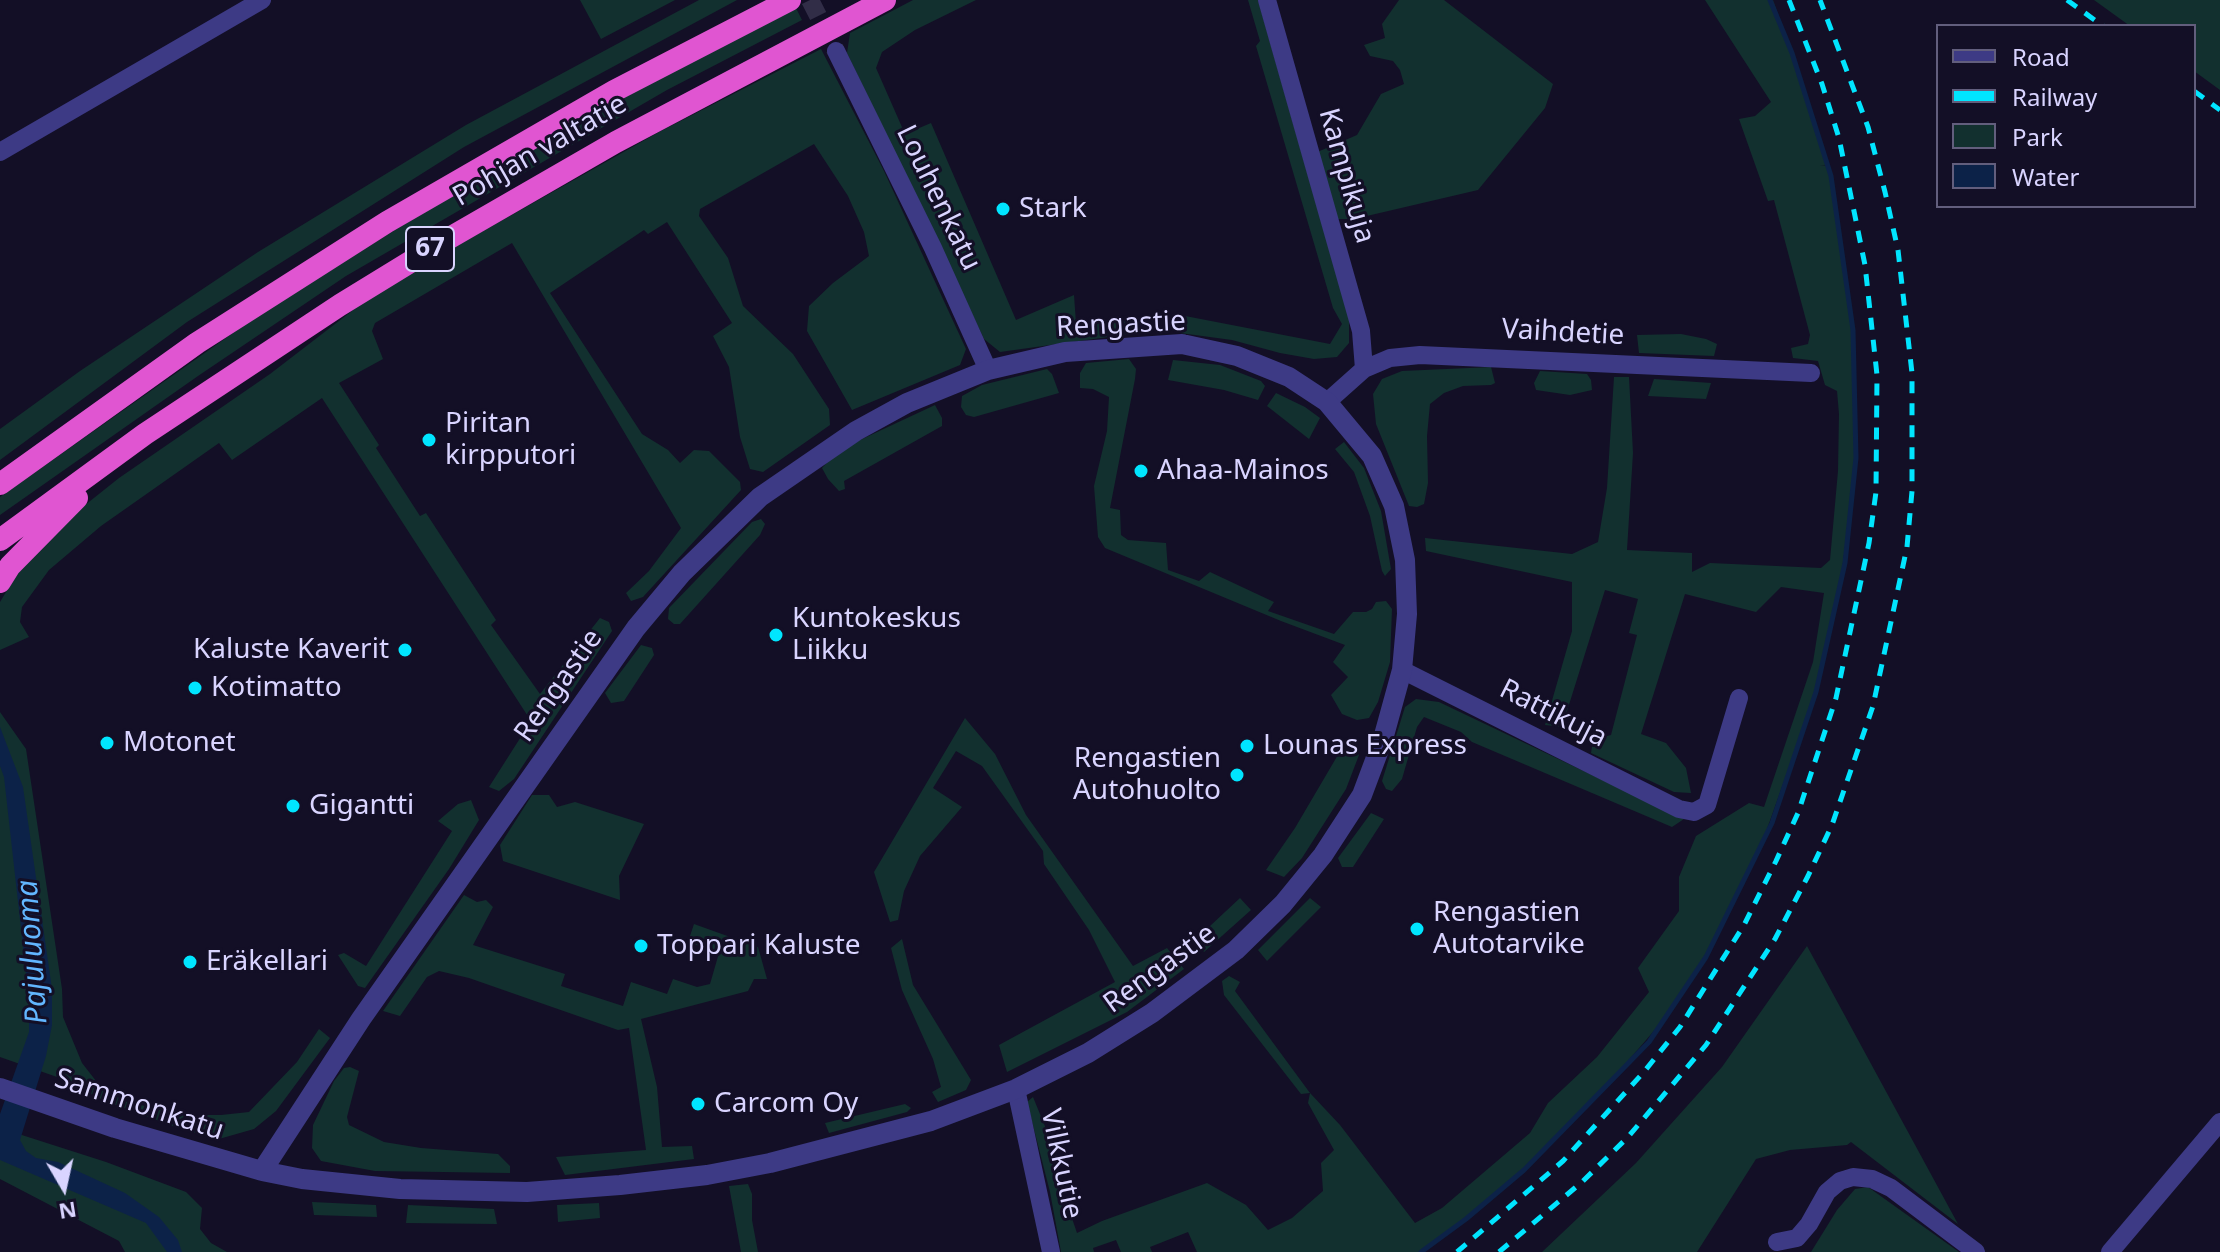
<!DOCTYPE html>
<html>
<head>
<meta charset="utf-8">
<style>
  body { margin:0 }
  #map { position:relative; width:2220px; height:1252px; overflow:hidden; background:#130f26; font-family:"Noto Sans",sans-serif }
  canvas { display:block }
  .legend { position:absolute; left:1936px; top:24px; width:260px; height:184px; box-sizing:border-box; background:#130f26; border:2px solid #625e7d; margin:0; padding:10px 14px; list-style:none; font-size:24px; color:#d9d4ff }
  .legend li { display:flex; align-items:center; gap:16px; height:40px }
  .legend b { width:40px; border:2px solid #625e7d }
  .north { position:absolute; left:24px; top:1148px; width:80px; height:80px; -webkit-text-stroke:6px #130f26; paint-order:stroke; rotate:171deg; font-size:22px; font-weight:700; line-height:32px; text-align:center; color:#d9d4ff }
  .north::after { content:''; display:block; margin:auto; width:28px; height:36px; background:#d9d4ff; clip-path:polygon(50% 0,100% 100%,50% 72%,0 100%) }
</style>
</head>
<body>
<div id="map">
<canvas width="2220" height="1252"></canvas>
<ul class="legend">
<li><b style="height:10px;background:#3d3a85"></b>Road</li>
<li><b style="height:10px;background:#00e5ff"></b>Railway</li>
<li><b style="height:22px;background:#12302f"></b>Park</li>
<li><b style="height:22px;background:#0c2248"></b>Water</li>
</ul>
<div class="north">N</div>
</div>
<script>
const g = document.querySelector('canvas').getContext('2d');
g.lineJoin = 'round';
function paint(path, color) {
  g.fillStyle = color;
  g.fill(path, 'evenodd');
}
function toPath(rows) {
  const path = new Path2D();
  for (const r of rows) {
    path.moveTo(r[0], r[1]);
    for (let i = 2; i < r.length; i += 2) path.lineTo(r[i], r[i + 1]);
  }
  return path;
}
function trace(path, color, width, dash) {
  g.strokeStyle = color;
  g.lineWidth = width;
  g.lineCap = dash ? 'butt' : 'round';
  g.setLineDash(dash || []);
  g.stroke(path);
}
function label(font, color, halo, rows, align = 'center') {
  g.font = font + ' "Noto Sans",sans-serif';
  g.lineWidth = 6;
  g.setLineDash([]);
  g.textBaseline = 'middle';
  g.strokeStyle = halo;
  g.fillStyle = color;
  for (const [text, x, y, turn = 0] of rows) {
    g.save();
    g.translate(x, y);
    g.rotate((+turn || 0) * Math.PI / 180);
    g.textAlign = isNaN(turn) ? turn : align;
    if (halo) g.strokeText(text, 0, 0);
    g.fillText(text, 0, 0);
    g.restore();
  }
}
paint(toPath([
  [580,0,675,0,601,39],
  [699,0,737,0,464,147,187,322,0,460,0,429,80,371,258,252,466,125],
  [913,0,976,0,915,30,882,52,876,68,905,134,931,123,1016,320,1074,295,1076,323,1140,317,1137,333,1000,352,984,339,847,53,850,33],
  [1248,0,1258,0,1349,319,1349,343,1337,357,1314,359,1280,353,1232,340,1180,333,1180,315,1330,344,1342,324,1333,308,1256,46,1260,41],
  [1399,0,1444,0,1553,84,1545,108,1478,190,1354,219,1336,219,1315,153,1357,135,1381,94,1404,84,1400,70,1393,61,1370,56,1364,45,1385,38,1382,24],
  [1705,0,1773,0,1802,80,1829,164,1820,166,1828,165,1831,176,1852,326,1856,458,1840,587,1816,692,1762,843,1713,943,1665,1018,1609,1083,1518,1174,1466,1219,1421,1252,1197,1252,1188,1232,1150,1247,1152,1252,1121,1252,1116,1240,1093,1248,1094,1252,1061,1252,1050,1192,1027,1102,1033,1097,1058,1158,1062,1189,1077,1233,1102,1221,1207,1183,1246,1205,1268,1230,1292,1218,1323,1191,1321,1163,1334,1150,1308,1103,1310,1093,1301,1094,1224,995,1222,981,1229,976,1240,982,1235,991,1310,1093,1340,1125,1415,1223,1442,1208,1530,1133,1548,1103,1597,1057,1649,992,1638,968,1679,911,1679,877,1696,836,1749,803,1764,807,1813,662,1824,593,1781,587,1756,612,1685,594,1641,734,1666,743,1686,768,1691,793,1674,792,1591,753,1593,740,1611,735,1637,635,1629,633,1638,599,1605,590,1562,727,1545,725,1572,631,1572,582,1426,551,1425,538,1572,554,1598,542,1607,488,1614,377,1629,377,1633,453,1627,550,1692,553,1692,572,1710,563,1821,568,1830,560,1838,471,1839,414,1837,391,1825,385,1818,361,1793,358,1791,348,1808,344,1810,335,1774,200,1768,201,1739,119,1755,116,1771,102],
  [2094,0,2220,0,2220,90,2194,71,2194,26,2130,26],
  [795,6,802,20,667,90,346,276,198,376,0,515,0,497,260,314,445,199,618,99],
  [821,49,884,171,966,349,960,365,852,410,807,331,809,306,833,283,869,256,864,232,848,196,814,144,700,209,699,216,728,258,743,306,793,354,829,409,830,425,763,472,750,469,740,437,729,367,713,336,732,323,667,222,648,234,644,230,550,293,642,434,668,450,680,463,694,450,709,451,740,482,741,490,643,597,631,601,626,593,649,571,681,528,512,243,375,323,372,331,383,359,339,383,379,445,376,448,420,516,426,513,496,620,491,625,540,694,600,618,609,622,612,631,514,779,499,791,489,787,531,721,322,398,232,460,219,443,101,526,49,570,22,607,20,622,29,637,0,650,0,602,24,562,65,521,119,478,270,374,361,304,439,256,659,132],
  [1681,334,1706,339,1717,344,1714,356,1639,353,1637,335],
  [1129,359,1136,369,1135,379,1110,508,1120,510,1121,535,1128,540,1166,543,1168,570,1199,581,1210,572,1274,602,1268,611,1334,634,1353,612,1366,612,1372,609,1376,602,1386,601,1392,609,1390,662,1378,702,1369,718,1357,720,1342,714,1331,695,1348,677,1333,662,1345,645,1281,621,1105,548,1098,537,1094,486,1107,431,1109,397,1093,389,1080,388,1080,373,1086,363],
  [1173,360,1220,365,1261,381,1265,386,1258,400,1224,390,1168,380],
  [1491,367,1495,383,1491,385,1463,386,1444,393,1430,404,1427,436,1428,483,1424,504,1417,507,1409,506,1376,424,1373,394,1382,379,1402,371],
  [1047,369,1052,374,1059,393,974,417,966,415,961,407,962,396,982,385],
  [1540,371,1587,374,1591,380,1592,390,1570,395,1536,390,1534,383],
  [1654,379,1711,383,1706,399,1648,396],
  [1276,393,1305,407,1320,418,1309,439,1267,406],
  [935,405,942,418,942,426,844,481,845,489,839,491,828,479,822,468,832,457,860,440],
  [1344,442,1364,468,1381,511,1391,569,1385,576,1382,571,1370,516,1354,472,1335,449],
  [761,519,765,524,760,535,680,624,674,624,668,619,669,608,752,522],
  [641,645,652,648,654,655,624,701,611,703,605,693],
  [1416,699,1439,702,1684,819,1672,827,1472,742,1461,732,1424,717,1417,727,1402,779,1392,791,1386,789,1382,781,1405,707],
  [0,712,26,749,62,989,63,1017,82,1063,100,1086,124,1101,183,1115,221,1115,249,1112,297,1062,319,1029,330,1038,276,1111,254,1129,219,1139,181,1129,105,1101,57,1077,0,1057],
  [965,718,995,754,1026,815,1133,966,1167,948,1184,969,1127,1012,1007,1072,999,1045,1115,982,1089,930,1044,864,1043,851,982,766,956,751,933,788,962,807,920,856,904,891,898,920,890,922,874,872],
  [1352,746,1359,755,1346,789,1302,858,1284,877,1266,870,1295,828,1342,748],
  [532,795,549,795,557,807,575,802,644,824,619,876,620,900,503,861,500,845],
  [471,800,479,820,449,869,365,988,358,986,338,955,344,953,366,966,452,831,438,821,458,804],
  [1371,813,1384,819,1353,867,1342,867,1338,858],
  [464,895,477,902,486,900,493,907,473,945,565,974,561,986,623,1006,631,982,667,994,673,979,697,987,710,984,719,953,688,942,694,924,758,947,767,979,754,979,748,991,641,1019,657,1087,662,1147,692,1146,694,1159,565,1175,556,1157,646,1150,629,1028,618,1030,469,978,439,971,427,977,400,1016,383,1011],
  [1240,898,1251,910,1204,952,1195,940],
  [1310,898,1321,907,1267,961,1258,950],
  [902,939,913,985,971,1080,966,1090,938,1102,932,1092,941,1087,933,1059,902,990,891,948],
  [1807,946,1958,1224,1851,1142,1847,1145,1790,1150,1756,1159,1697,1252,1542,1252,1636,1163,1722,1067],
  [350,1067,359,1071,347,1117,349,1125,384,1142,421,1148,498,1154,510,1166,510,1173,375,1171,321,1161,312,1148,313,1125,334,1081,344,1068],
  [905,1104,911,1108,907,1112,829,1133,825,1123],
  [0,1128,106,1162,186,1192,202,1208,200,1229,211,1243,227,1252,125,1252,119,1241,0,1179],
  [748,1184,752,1194,752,1220,758,1252,741,1252,729,1186],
  [1868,1187,1959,1252,1811,1252,1837,1210,1855,1189],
  [312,1202,376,1205,377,1217,314,1215],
  [599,1203,600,1218,558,1222,557,1205],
  [408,1205,494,1209,497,1224,406,1223]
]), '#12302f');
paint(toPath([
  [0,727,23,787,52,989,52,1025,46,1056,20,1140,26,1151,36,1158,58,1162,125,1193,159,1217,178,1240,182,1252,167,1252,146,1223,0,1160,0,1114,29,1032,29,1000,4,777,0,766]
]), '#0c2248');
trace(toPath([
  [1421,1252,1466,1219,1524,1170,1649,1042,1706,957,1772,823,1816,692,1845,563,1856,458,1853,330,1831,176,1792,53,1770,0]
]), '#0c2248', 5);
trace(toPath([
  [810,0,836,51]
]), '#312d47', 18, [18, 9]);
trace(toPath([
  [1267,0,1361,331,1364,369],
  [836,51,933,248,988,370],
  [0,152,262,0],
  [1327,402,1364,369,1390,358,1420,355,1811,373],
  [1402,670,1679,809,1694,812,1707,805,1739,698],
  [1016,1089,1051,1252],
  [1777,1242,1797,1238,1809,1224,1827,1192,1840,1181,1853,1177,1872,1179,1891,1188,1976,1252],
  [2110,1252,2220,1122]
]), '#3d3a85', 18);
trace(toPath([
  [1182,344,1237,356,1289,377,1327,402,1372,456,1394,506,1405,560,1407,614,1402,670,1383,739,1362,795,1323,855,1283,904,1236,950,1152,1013,1088,1053,1016,1089,931,1121,770,1163,707,1175,620,1185,527,1192,400,1189,302,1179,262,1171,361,1019,636,628,682,573,760,497,856,431,907,403,988,370,1065,352,1182,344],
  [0,1088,115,1128,262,1171]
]), '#3d3a85', 20);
trace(toPath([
  [0,484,197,343,387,222,614,91,790,0],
  [0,540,145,434,340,305,446,240,616,142,885,0],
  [0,582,10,566,77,498]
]), '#e055d1', 22);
trace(toPath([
  [2067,0,2103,26],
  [2194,91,2220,110],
  [1457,1252,1563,1161,1643,1073,1680,1027,1744,925,1776,861,1798,813,1836,698,1869,543,1876,492,1877,375,1865,265,1839,138,1822,84,1789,0],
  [1499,1252,1582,1182,1628,1137,1706,1045,1775,939,1808,876,1832,825,1873,706,1907,547,1912,491,1912,373,1898,250,1885,192,1868,127,1820,0]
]), '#00e5ff', 5, [12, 10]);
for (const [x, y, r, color] of [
  [1003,209,8,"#00e5ff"],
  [429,440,8,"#00e5ff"],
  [1141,471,8,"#00e5ff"],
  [776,635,8,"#00e5ff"],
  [405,650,8,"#00e5ff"],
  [195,688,8,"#00e5ff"],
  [107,743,8,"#00e5ff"],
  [1247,746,8,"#00e5ff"],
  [1237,775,8,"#00e5ff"],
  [293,806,8,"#00e5ff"],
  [1417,929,8,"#00e5ff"],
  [641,946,8,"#00e5ff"],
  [190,962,8,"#00e5ff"],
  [698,1104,8,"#00e5ff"]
]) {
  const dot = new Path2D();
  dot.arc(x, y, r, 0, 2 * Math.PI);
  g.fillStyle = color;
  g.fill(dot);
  trace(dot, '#130f26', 3);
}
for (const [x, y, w] of [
  [430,249,48]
]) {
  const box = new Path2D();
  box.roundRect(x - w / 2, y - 22, w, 44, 6);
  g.fillStyle = '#130f26';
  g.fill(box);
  trace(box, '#d9d4ff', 2);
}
label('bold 26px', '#d9d4ff', null, [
  ["67",430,249]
]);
label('28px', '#d9d4ff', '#130f26', [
  ["Pohjan valtatie",540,151,-30],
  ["Kampikuja",1346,176,74],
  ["Louhenkatu",938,198,64],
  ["Rengastie",1121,325,-3],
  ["Vaihdetie",1563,333,3],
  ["Rengastie",559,686,-55],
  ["Rattikuja",1553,714,27],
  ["Rengastie",1160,969,-36],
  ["Sammonkatu",139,1105,18],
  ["Vilkkutie",1061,1164,78]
]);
label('28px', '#d9d4ff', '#130f26', [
  ["Stark",1019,209],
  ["Piritan",445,424],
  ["kirpputori",445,456],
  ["Ahaa-Mainos",1157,471],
  ["Kuntokeskus",792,619],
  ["Liikku",792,651],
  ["Kaluste Kaverit",389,650,"right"],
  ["Kotimatto",211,688],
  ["Motonet",123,743],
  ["Lounas Express",1263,746],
  ["Rengastien",1221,759,"right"],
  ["Autohuolto",1221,791,"right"],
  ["Gigantti",309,806],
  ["Rengastien",1433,913],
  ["Autotarvike",1433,945],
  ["Toppari Kaluste",657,946],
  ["Eräkellari",206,962],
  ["Carcom Oy",714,1104]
], 'left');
label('italic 30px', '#62b6ff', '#130f26', [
  ["Pajuluoma",33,952,-94]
]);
</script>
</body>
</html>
